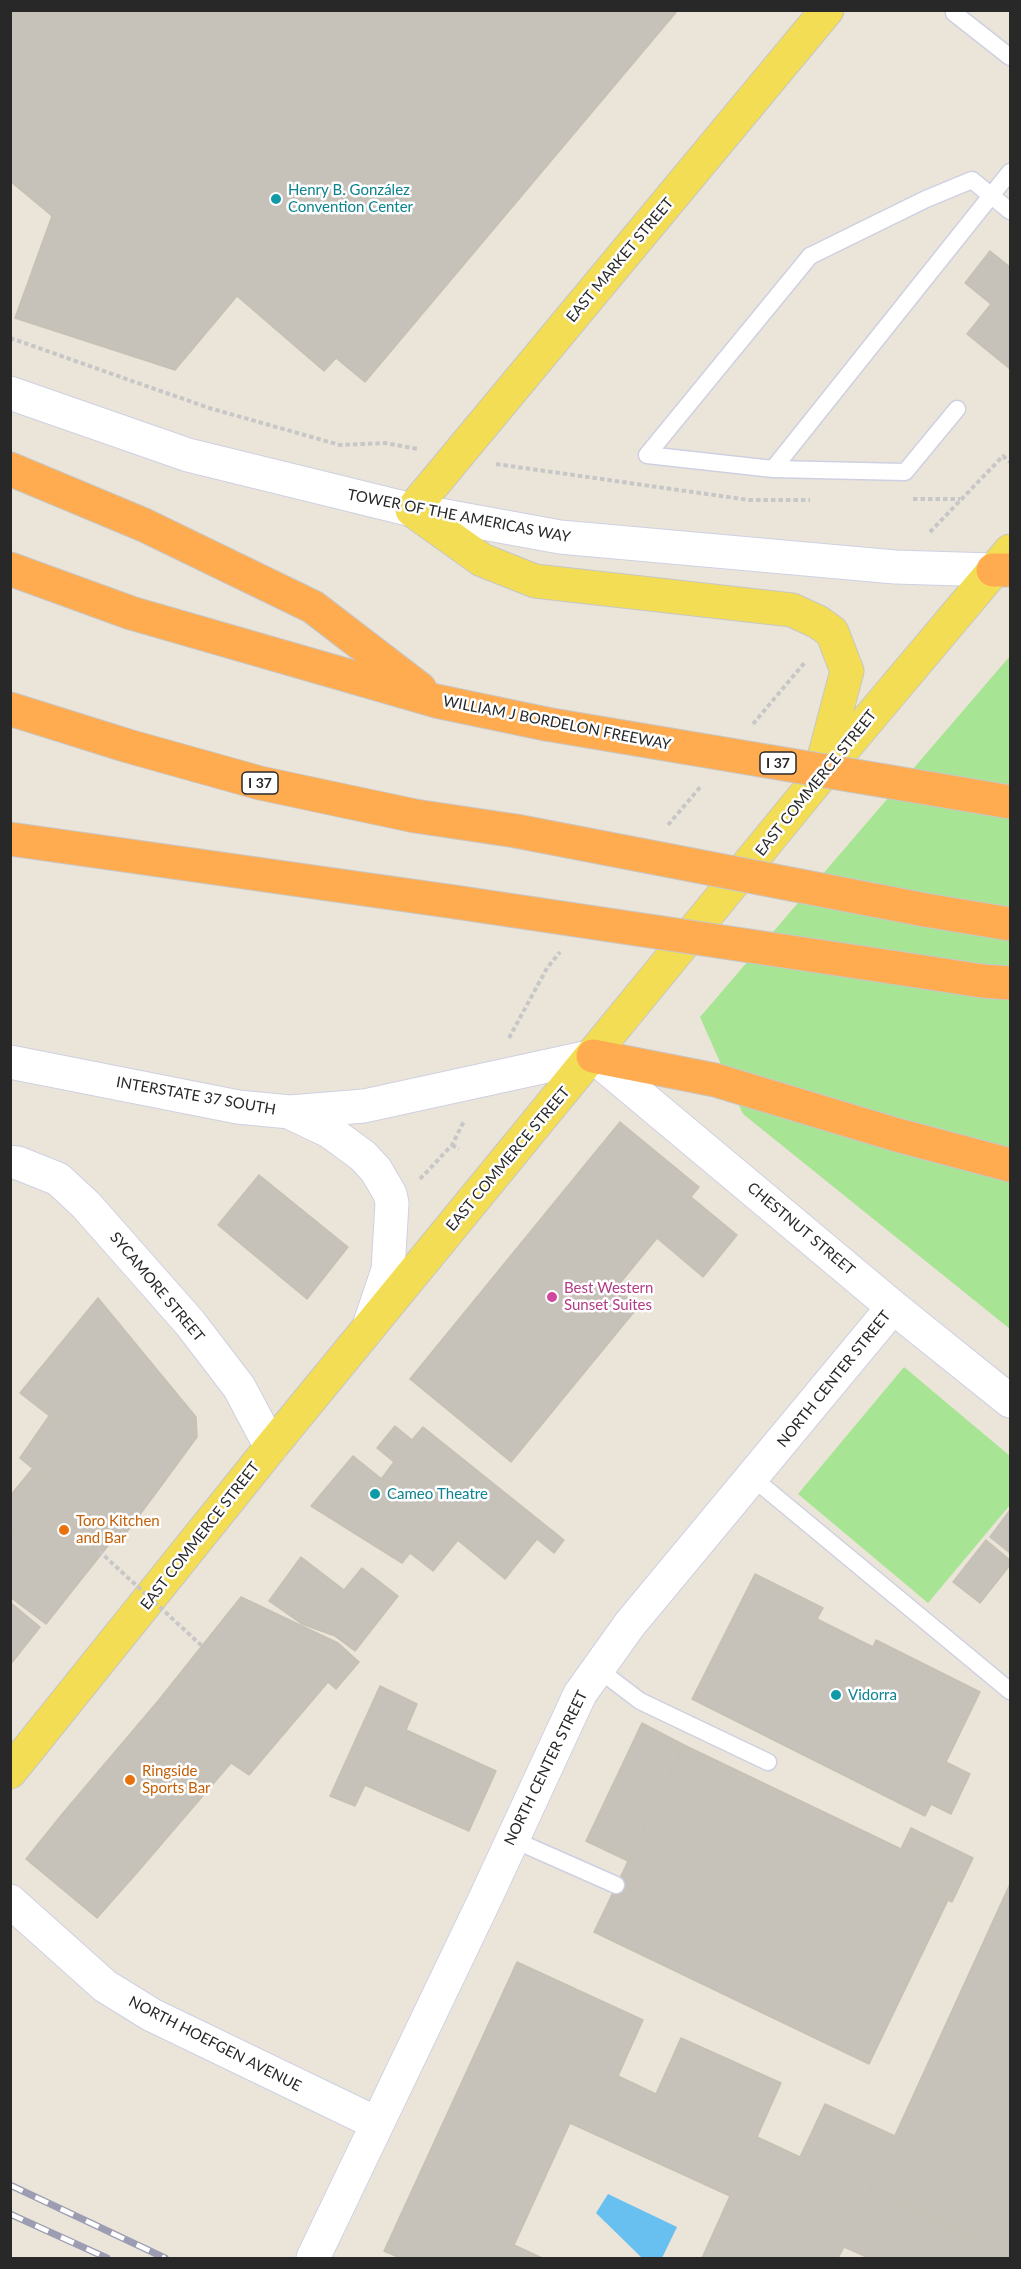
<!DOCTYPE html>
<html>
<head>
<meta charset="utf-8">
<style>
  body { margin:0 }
  #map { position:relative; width:1021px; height:2269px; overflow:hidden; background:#ebe5d9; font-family:Lato,sans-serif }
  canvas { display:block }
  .frame { position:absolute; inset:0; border:12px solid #282828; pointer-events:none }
</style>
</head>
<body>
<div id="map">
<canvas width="1021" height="2269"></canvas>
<div class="frame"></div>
</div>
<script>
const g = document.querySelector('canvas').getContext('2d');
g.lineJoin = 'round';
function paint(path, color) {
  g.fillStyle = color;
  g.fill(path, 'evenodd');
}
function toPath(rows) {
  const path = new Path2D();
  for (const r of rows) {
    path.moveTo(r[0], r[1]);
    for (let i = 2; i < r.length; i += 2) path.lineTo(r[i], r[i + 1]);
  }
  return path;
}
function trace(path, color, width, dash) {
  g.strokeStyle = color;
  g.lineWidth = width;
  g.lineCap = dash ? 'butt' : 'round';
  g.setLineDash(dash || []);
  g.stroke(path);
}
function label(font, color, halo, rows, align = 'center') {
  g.font = font + ' Lato,sans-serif';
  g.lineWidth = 5;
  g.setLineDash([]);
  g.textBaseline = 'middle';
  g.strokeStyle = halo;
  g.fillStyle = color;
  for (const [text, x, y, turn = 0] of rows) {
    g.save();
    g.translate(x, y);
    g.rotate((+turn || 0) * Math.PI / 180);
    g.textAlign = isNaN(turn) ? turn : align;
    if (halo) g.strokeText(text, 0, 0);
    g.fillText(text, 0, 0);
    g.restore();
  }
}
paint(toPath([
  [1010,656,1010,1329,743,1114,700,1017],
  [904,1367,1010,1456,1010,1505,928,1603,798,1494]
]), '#a7e493');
paint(toPath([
  [608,2194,677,2227,662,2258,642,2258,596,2213]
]), '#68c0f1');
const building = toPath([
  [10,10,678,10,365,382,336,358,324,371,237,296,175,370,15,318,52,216,10,181,10,10],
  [990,251,1010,267,1010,369,967,334,991,304,965,283,990,251],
  [620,1122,699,1187,616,1288,638,1307,511,1462,410,1379,620,1122],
  [259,1175,348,1247,307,1299,218,1225,259,1175],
  [691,1197,737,1235,703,1277,657,1238,691,1197],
  [98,1298,196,1417,197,1437,153,1497,20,1393,98,1298],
  [49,1416,153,1497,120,1541,20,1458,49,1416],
  [395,1426,412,1440,423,1427,564,1540,554,1553,537,1539,505,1579,382,1478,394,1462,377,1448,395,1426],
  [353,1456,458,1540,433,1571,410,1553,402,1563,311,1506,353,1456],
  [33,1468,115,1537,80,1581,10,1528,10,1496,33,1468],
  [1010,1510,1010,1553,990,1537,1010,1510],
  [10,1528,80,1581,46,1624,10,1597,10,1528],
  [986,1540,1010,1560,1010,1565,980,1603,953,1582,986,1540],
  [301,1557,344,1590,362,1568,398,1596,355,1651,335,1636,302,1624,269,1601,301,1557],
  [755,1574,823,1608,817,1619,873,1647,876,1640,980,1692,946,1762,970,1774,951,1814,931,1804,925,1816,692,1699,755,1574],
  [241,1597,338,1643,359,1662,336,1689,328,1682,249,1775,231,1763,158,1701,241,1597],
  [10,1602,40,1627,10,1665,10,1602],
  [380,1686,417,1704,406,1730,496,1771,469,1831,365,1785,355,1806,330,1796,380,1686],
  [158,1701,231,1763,135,1875,63,1813,158,1701],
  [642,1723,684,1745,628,1861,586,1841,642,1723],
  [684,1745,901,1849,890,1872,948,1900,869,2064,594,1932,684,1745],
  [63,1813,135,1875,97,1918,26,1859,63,1813],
  [911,1828,973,1858,952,1902,890,1872,911,1828],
  [1010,1884,1010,2254,870,2190,1010,1884],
  [517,1962,643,2020,618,2076,656,2094,681,2038,781,2083,757,2137,800,2157,825,2104,895,2136,870,2190,1010,2254,1010,2258,869,2258,844,2247,838,2258,702,2258,730,2196,570,2123,514,2245,542,2258,400,2258,384,2251,517,1962]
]);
paint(building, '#c6c1b9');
trace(building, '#c6c1b3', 1.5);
const lane = toPath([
  [954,13,1010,57],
  [647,455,810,256,926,199,972,180,1010,211],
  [647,455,773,469,905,472,957,409],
  [773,469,1010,172],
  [753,1478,1010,1691],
  [598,1669,640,1701,768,1762],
  [512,1839,616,1885]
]);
const street = toPath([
  [593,1056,893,1307,1010,1401],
  [10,1162,18,1163,58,1179,86,1205,190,1323,239,1387,271,1447],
  [10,1901,105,1986,152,2015,376,2123],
  [313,2258,485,1899,580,1694,630,1624,893,1307]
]);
const secondary = toPath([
  [10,393,188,455,412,510,560,537,895,567,993,570],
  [10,1062,238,1107,290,1112,364,1106,593,1056],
  [291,1113,329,1131,363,1156,376,1170,390,1194,392,1203,388,1270,369,1326]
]);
const primary = toPath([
  [821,769,847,671,832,632,818,622,792,610,535,581,482,560,412,510,827,10],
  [10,1772,271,1447,819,778,1010,551]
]);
const highway = toPath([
  [10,469,144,525,313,607,420,689],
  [10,569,131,613,436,701,546,724],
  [993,570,1010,570],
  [10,709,128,746,260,783,415,816,516,831],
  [10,839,455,902],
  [925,910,1010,924],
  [891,967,982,981,1010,983],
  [593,1056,715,1080,897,1135,1010,1165]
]);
trace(lane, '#ced0e2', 19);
trace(street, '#ced0e2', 35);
trace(secondary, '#ced0e2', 35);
trace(primary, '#c7c7c7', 35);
trace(highway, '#c7c7c7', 35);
trace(toPath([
  [10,338,209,408,340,445,385,443,418,449],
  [496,464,749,500,810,500],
  [913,499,960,499],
  [930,532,1003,456,1010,462],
  [753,724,806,661],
  [668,825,702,785],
  [509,1038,547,968,560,952],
  [452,1145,459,1149],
  [420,1179,452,1145,464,1121]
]), '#c7c7c7', 4, [4.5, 3]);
trace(lane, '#fff', 16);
trace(street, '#fff', 33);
trace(secondary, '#fff', 33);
trace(primary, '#f3dd55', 33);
trace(highway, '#ffab50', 33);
const rail = toPath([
  [10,2185,165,2258],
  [10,2214,107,2258]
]);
trace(rail, '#9c9db3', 7);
trace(rail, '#fff', 4.5, [14]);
const highwayBridge = toPath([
  [546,724,1010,802],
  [516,831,925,910],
  [455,902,891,967]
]);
trace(highwayBridge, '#c7c7c7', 35, []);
trace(toPath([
  [99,1551,202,1646]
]), '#c7c7c7', 4, [4.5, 3]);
trace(highwayBridge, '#ffab50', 33);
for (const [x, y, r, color] of [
  [276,199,6,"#0f9aa8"],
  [552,1297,6,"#d1479c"],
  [375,1494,6,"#0f9aa8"],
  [64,1530,6,"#e8710a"],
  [836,1695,6,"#0f9aa8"],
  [130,1780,6,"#e8710a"]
]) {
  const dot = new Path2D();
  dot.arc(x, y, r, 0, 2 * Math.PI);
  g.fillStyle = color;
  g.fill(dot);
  trace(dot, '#fff', 2);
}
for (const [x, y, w] of [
  [778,763,36],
  [260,783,36]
]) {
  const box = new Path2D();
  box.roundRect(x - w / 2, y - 11, w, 22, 4.5);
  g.fillStyle = '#fff';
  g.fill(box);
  trace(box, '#282828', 1.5);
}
label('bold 14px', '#282828', null, [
  ["I 37",778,763],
  ["I 37",260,783]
]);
label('15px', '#0d838f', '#fff', [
  ["Henry B. González",288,190],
  ["Convention Center",288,207],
  ["Cameo Theatre",387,1494],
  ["Vidorra",848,1695]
], 'left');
label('15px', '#282828', '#fff', [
  ["EAST MARKET STREET",620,260,-50],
  ["TOWER OF THE AMERICAS WAY",459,516,11],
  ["WILLIAM J BORDELON FREEWAY",557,723,11],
  ["EAST COMMERCE STREET",816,783,-51],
  ["INTERSTATE 37 SOUTH",196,1096,10],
  ["EAST COMMERCE STREET",508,1159,-50],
  ["CHESTNUT STREET",801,1229,40],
  ["SYCAMORE STREET",157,1287,50],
  ["NORTH CENTER STREET",834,1379,-51],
  ["EAST COMMERCE STREET",200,1536,-52],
  ["NORTH CENTER STREET",546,1768,-64],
  ["NORTH HOEFGEN AVENUE",215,2044,27]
]);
label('15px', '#b23c85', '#fff', [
  ["Best Western",564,1288],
  ["Sunset Suites",564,1305]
], 'left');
label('15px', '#c56008', '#fff', [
  ["Toro Kitchen",76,1521],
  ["and Bar",76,1538],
  ["Ringside",142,1771],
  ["Sports Bar",142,1788]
], 'left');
</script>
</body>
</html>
